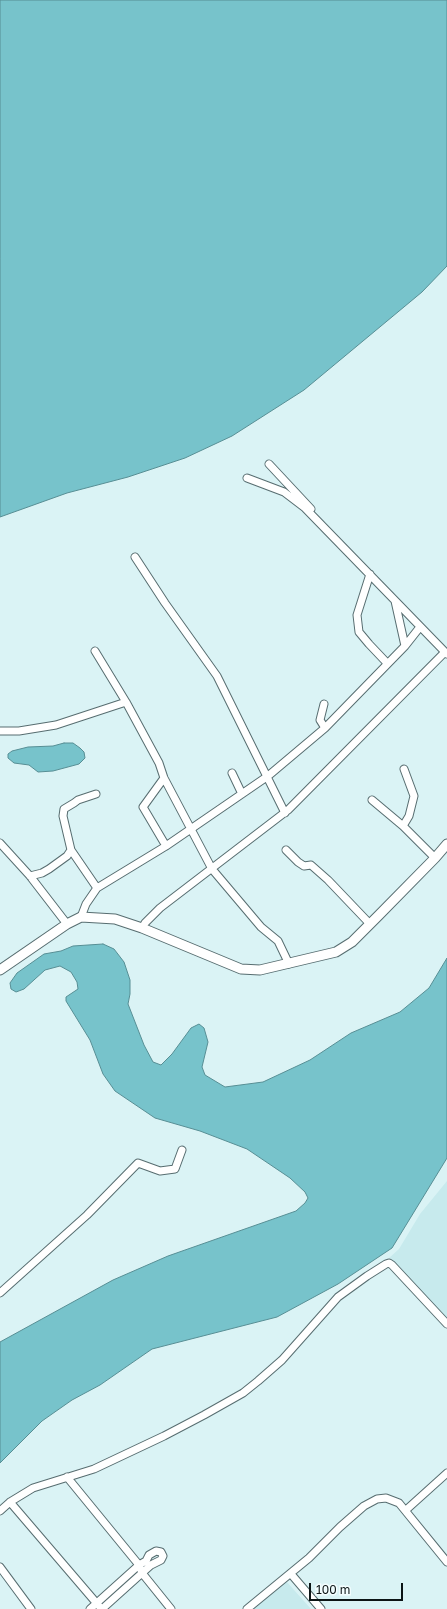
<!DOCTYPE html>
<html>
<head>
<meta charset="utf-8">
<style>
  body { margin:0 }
  #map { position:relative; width:447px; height:1609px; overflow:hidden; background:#daf3f5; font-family:"Golos Text",sans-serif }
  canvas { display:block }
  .scale { position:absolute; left:309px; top:1583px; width:94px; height:18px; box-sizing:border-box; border:2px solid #0b1415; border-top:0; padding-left:5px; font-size:12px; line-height:14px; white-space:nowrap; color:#0b1415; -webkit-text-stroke:3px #f3fdfe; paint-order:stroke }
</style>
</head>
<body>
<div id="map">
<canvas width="447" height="1609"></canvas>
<div class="scale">100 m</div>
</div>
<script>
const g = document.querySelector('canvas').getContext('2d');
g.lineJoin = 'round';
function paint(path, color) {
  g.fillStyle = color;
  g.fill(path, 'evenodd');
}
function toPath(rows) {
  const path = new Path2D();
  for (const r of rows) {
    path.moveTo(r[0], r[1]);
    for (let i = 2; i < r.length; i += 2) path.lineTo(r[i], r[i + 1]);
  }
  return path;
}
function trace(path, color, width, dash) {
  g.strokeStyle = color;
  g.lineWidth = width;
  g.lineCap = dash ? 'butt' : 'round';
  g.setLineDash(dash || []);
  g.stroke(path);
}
paint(toPath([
  [447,1181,447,1319,389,1258,399,1249,420,1214],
  [286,1581,311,1609,253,1609]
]), '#c7eaed');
const water = toPath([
  [0,0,447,0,447,266,422,292,304,390,232,436,185,458,128,477,67,493,0,517,0,0],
  [64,743,73,743,80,748,84,752,85,758,79,764,53,771,38,772,29,765,14,763,8,758,8,754,12,751,28,747,53,746,64,743],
  [103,944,114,949,124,962,130,980,130,994,128,1004,144,1045,153,1062,161,1065,172,1054,191,1028,199,1024,204,1028,208,1042,202,1067,205,1075,225,1087,263,1082,310,1060,351,1033,400,1012,429,988,447,958,447,1158,392,1248,338,1284,277,1317,152,1349,100,1385,72,1400,42,1421,0,1463,0,1342,113,1280,168,1256,296,1211,305,1203,308,1198,305,1192,290,1178,247,1149,200,1131,155,1118,115,1091,103,1074,90,1040,66,1001,66,997,78,989,77,982,71,972,60,966,45,970,24,989,16,992,11,989,10,983,17,973,44,954,61,951,73,946,103,944]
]);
paint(water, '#77c3cb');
trace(water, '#578e94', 1);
const minor = toPath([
  [269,464,311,509],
  [247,478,284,492,305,508,447,654],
  [135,557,165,603,217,676,285,813],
  [370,574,357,615,359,632,369,644,387,663],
  [405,646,420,627],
  [95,651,126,702,159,763,164,778,212,869,261,927,278,941,289,964],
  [324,704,320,720,325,728],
  [0,731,19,731,56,725,126,702],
  [232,773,242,794],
  [164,778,143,807,166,846],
  [372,800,403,826,435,858],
  [403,826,409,816,414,796,404,769],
  [0,843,30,876,67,924],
  [71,850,97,888],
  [286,850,298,862,304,866,311,865,328,880,370,924],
  [30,876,42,873,49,869,67,856,71,850,63,816,64,809,74,803,78,800,96,794],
  [81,917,86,904,97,888,166,846,268,776,325,728,405,646,395,601],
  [142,928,145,923,160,908,288,810,445,652],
  [0,1293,87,1215,138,1163,160,1171,175,1169,182,1150],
  [67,1477,139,1565,142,1573,171,1609],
  [10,1502,99,1606],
  [406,1510,447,1473],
  [0,1511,10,1502,33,1488,94,1469,164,1436,204,1415,243,1393,258,1381,282,1360,338,1297,367,1276,386,1264,389,1263,392,1265,447,1324],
  [0,1567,31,1609],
  [291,1574,321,1609],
  [90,1609,139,1565,146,1561,149,1555,156,1551,161,1552,163,1556,161,1560,151,1565,102,1609],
  [247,1609,309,1558,340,1527,364,1506,377,1499,386,1498,399,1503,447,1562]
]);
const secondary = toPath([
  [0,970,67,924,81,917,115,919,142,928,241,969,260,970,336,952,352,942,379,915,435,858,447,844]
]);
trace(minor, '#576d70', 9);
trace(secondary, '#576d70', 11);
trace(minor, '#fff', 7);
trace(secondary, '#fff', 9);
</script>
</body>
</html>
